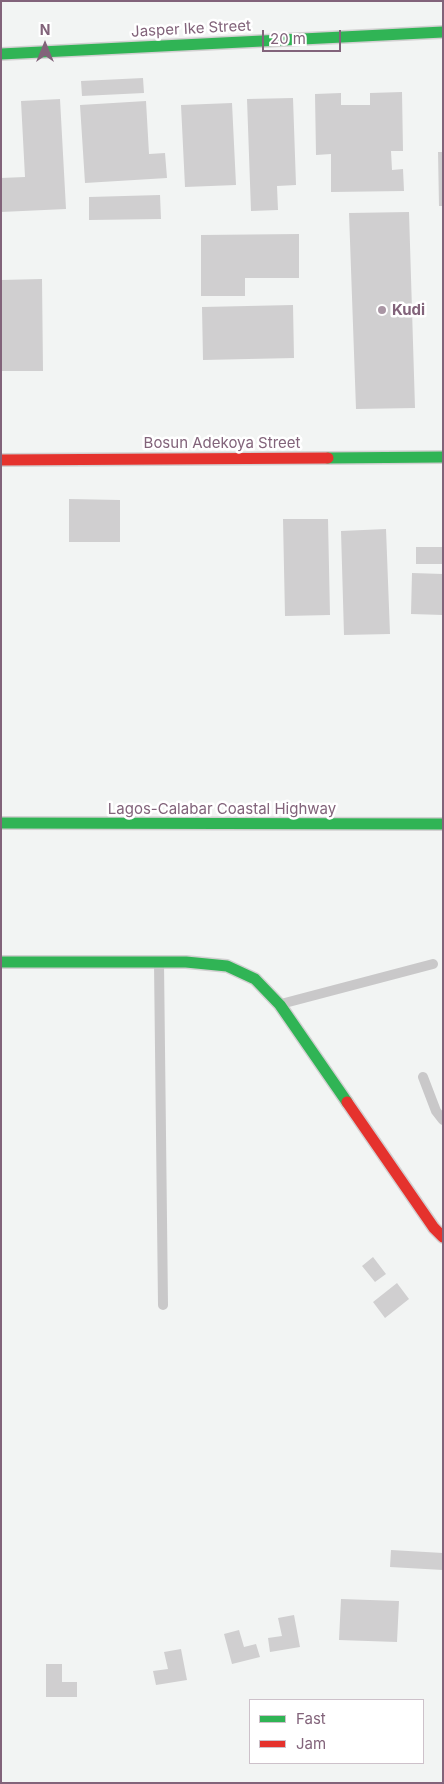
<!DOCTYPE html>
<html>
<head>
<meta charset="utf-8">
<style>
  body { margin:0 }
  #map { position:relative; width:444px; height:1784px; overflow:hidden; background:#f2f4f3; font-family:Inter,sans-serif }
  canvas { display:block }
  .frame { position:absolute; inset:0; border:2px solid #82637a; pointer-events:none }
  .legend { position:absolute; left:249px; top:1699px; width:175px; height:65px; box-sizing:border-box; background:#fff; border:1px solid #cdc1ca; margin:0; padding:6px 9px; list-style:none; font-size:15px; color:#82637a }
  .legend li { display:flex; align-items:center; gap:10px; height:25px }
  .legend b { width:25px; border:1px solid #cdc1ca }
  .north { position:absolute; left:20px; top:20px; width:50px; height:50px; -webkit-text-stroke:4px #fff; paint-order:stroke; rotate:0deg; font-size:14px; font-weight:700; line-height:20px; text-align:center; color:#82637a }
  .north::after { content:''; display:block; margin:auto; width:18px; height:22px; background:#82637a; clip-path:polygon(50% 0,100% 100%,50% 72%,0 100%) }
  .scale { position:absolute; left:262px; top:30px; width:79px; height:22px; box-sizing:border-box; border:2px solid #82637a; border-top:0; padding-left:6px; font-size:15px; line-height:18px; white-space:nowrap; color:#82637a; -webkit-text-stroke:4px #fff; paint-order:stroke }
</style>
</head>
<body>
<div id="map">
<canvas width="444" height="1784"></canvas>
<div class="frame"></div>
<ul class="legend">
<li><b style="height:6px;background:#30b455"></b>Fast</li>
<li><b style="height:6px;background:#e5322d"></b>Jam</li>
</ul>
<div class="north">N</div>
<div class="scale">20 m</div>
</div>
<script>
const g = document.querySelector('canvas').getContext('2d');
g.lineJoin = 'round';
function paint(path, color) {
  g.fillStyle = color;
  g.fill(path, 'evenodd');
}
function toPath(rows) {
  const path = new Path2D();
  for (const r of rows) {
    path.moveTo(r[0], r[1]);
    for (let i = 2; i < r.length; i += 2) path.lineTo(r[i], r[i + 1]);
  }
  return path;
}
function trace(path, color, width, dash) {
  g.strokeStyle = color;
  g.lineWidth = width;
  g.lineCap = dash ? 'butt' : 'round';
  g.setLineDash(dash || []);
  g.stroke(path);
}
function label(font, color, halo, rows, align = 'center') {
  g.font = font + ' Inter,sans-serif';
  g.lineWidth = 5;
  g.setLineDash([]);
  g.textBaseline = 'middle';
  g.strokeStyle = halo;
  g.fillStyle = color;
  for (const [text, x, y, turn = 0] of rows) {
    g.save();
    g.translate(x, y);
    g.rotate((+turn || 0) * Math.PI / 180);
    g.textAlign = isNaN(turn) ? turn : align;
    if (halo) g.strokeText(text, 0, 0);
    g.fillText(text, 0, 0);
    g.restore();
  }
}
paint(toPath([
  [143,78,144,93,82,96,81,81],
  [402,92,403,151,391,151,392,170,403,169,404,191,331,192,331,154,316,155,315,94,341,93,341,105,370,105,370,93],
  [293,98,296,185,277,186,278,210,251,211,247,99],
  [60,99,66,209,1,212,1,178,25,177,21,101],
  [146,101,149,154,165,153,167,178,85,183,80,105],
  [232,103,236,185,185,187,181,105],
  [438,152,443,152,443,206,439,206],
  [160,195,161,219,89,220,89,197],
  [409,212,415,408,356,409,349,213],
  [299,234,299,278,245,278,245,296,201,296,201,235],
  [42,279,43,371,1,371,1,280],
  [293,305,294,358,203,360,202,307],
  [69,499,120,500,120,542,69,542],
  [283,519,328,519,330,615,285,616],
  [386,529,390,634,344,635,341,531],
  [416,547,443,547,443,564,416,564],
  [412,573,443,574,443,615,411,614],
  [373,1257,386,1274,375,1282,362,1266],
  [397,1283,409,1299,385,1318,373,1302],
  [391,1550,443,1553,443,1570,390,1567],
  [341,1599,399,1601,397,1642,339,1640],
  [294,1615,300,1647,270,1652,268,1638,282,1636,278,1618],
  [239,1630,244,1647,256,1644,260,1657,232,1664,224,1634],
  [181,1649,187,1680,156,1685,153,1671,168,1669,164,1652],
  [46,1664,62,1664,62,1682,77,1682,77,1697,46,1697]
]), '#d0cfd0');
const fast = toPath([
  [1,54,443,32],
  [328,458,443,457],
  [1,823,443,824],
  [1,962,186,962,227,966,255,979,280,1005,347,1102]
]);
const jam = toPath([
  [1,460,328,458],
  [347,1102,434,1228,443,1237]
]);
trace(fast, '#d2d0d1', 14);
trace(jam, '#d2d0d1', 14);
trace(toPath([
  [159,963,163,1305],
  [281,1004,433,964],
  [423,1077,436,1111,443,1120]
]), '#c9c8c9', 10);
trace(fast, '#30b455', 11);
trace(jam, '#e5322d', 11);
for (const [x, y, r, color] of [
  [382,310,5,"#a996a4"]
]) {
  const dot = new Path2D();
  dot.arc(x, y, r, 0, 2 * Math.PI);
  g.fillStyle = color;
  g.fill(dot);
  trace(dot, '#fff', 2);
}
label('15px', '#82637a', '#fff', [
  ["Jasper Ike Street",191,29,-3],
  ["Bosun Adekoya Street",222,443],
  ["Lagos-Calabar Coastal Highway",222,809]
]);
label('bold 15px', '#82637a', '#fff', [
  ["Kudi",392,310]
], 'left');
</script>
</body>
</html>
